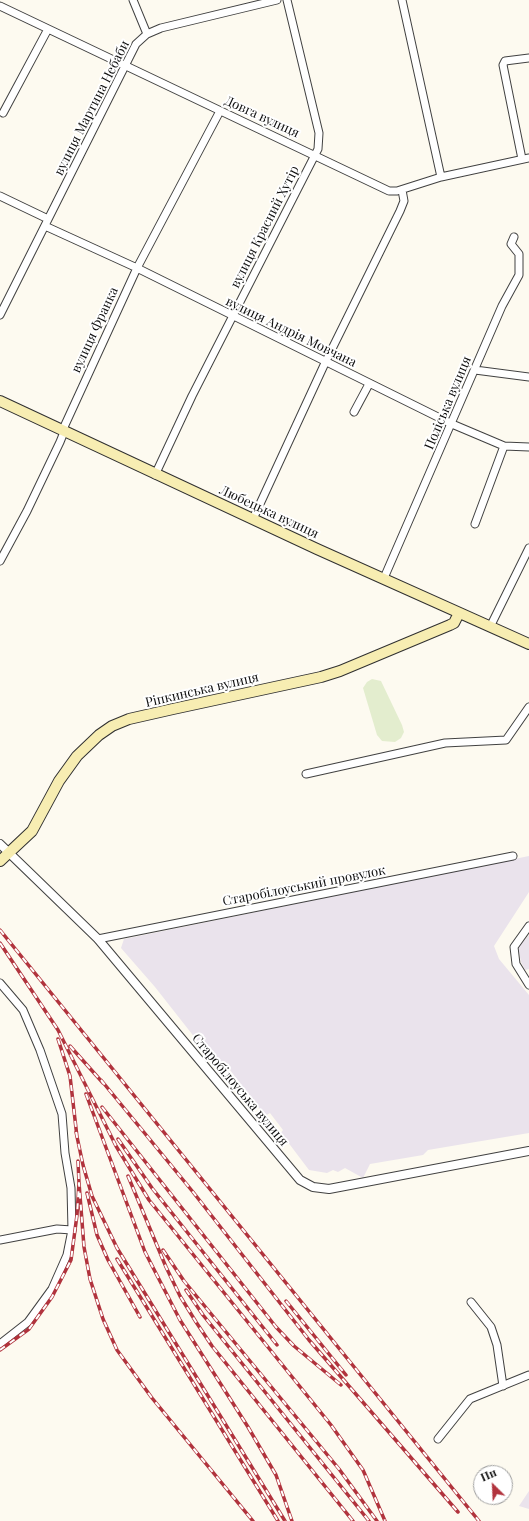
<!DOCTYPE html>
<html>
<head>
<meta charset="utf-8">
<style>
  body { margin:0 }
  #map { position:relative; width:529px; height:1521px; overflow:hidden; background:#fdfaf0; font-family:"Playfair Display",serif }
  canvas { display:block }
  .north { position:absolute; left:473px; top:1465px; width:40px; height:40px; box-sizing:border-box; background:#fff; border:1px solid #9f9f9f; border-radius:50%; rotate:336deg; font-size:11px; font-weight:700; line-height:16px; text-align:center; color:#0e0e0e }
  .north::after { content:''; display:block; margin:auto; width:14px; height:18px; background:#b1333d; clip-path:polygon(50% 0,100% 100%,50% 72%,0 100%) }
</style>
</head>
<body>
<div id="map">
<canvas width="529" height="1521"></canvas>
<div class="north">Пн</div>
</div>
<script>
const g = document.querySelector('canvas').getContext('2d');
g.lineJoin = 'round';
function paint(path, color) {
  g.fillStyle = color;
  g.fill(path, 'evenodd');
}
function toPath(rows) {
  const path = new Path2D();
  for (const r of rows) {
    path.moveTo(r[0], r[1]);
    for (let i = 2; i < r.length; i += 2) path.lineTo(r[i], r[i + 1]);
  }
  return path;
}
function trace(path, color, width, dash) {
  g.strokeStyle = color;
  g.lineWidth = width;
  g.lineCap = dash ? 'butt' : 'round';
  g.setLineDash(dash || []);
  g.stroke(path);
}
function label(font, color, halo, rows, align = 'center') {
  g.font = font + ' "Playfair Display",serif';
  g.lineWidth = 4;
  g.setLineDash([]);
  g.textBaseline = 'middle';
  g.strokeStyle = halo;
  g.fillStyle = color;
  for (const [text, x, y, turn = 0] of rows) {
    g.save();
    g.translate(x, y);
    g.rotate((+turn || 0) * Math.PI / 180);
    g.textAlign = isNaN(turn) ? turn : align;
    if (halo) g.strokeText(text, 0, 0);
    g.fillText(text, 0, 0);
    g.restore();
  }
}
paint(toPath([
  [529,856,529,892,494,946,499,959,529,995,529,1133,428,1150,423,1155,370,1164,363,1178,345,1168,338,1172,333,1170,327,1173,309,1170,281,1133,283,1130,270,1113,265,1116,227,1066,221,1071,155,987,121,948,124,939],
  [529,935,529,969,525,970,521,962,518,947],
  [529,1491,529,1509,519,1506]
]), '#eae3ec');
paint(toPath([
  [372,679,381,681,402,725,404,732,401,738,395,742,382,741,377,735,363,688,367,682]
]), '#e3edce');
const minor = toPath([
  [133,0,147,34],
  [402,0,441,177],
  [0,6,389,191,397,191,441,177,529,158],
  [3,113,48,29],
  [522,159,503,65,505,61,529,58],
  [0,196,48,219],
  [45,226,137,268,452,424,504,446,529,447],
  [0,315,136,44,147,34,161,28,277,0],
  [475,370,529,377],
  [354,412,369,384],
  [155,475,192,396,318,149,319,133,287,0],
  [253,519,325,363,400,211,404,201,402,190],
  [475,524,504,446],
  [0,561,27,511,60,442,64,432,64,427,137,268,220,111],
  [384,578,502,306,519,275,519,254,511,244,514,237],
  [490,627,529,548],
  [306,774,445,743,506,740,529,707],
  [529,926,514,947,516,964,529,985],
  [98,939,513,856],
  [0,983,23,1010,40,1050,62,1114,65,1153,71,1188,72,1230,57,1229,0,1240],
  [471,1302,491,1327,497,1345,503,1386],
  [0,1344,28,1322,52,1289,67,1255,72,1230],
  [438,1439,470,1399,529,1375]
]);
const tertiary = toPath([
  [0,844,98,939,300,1180,313,1187,329,1189,529,1151]
]);
const secondary = toPath([
  [0,401,317,549,529,644],
  [0,861,32,831,59,781,77,756,99,735,112,726,129,719,173,709,321,677,340,671,450,625,454,623,459,613]
]);
trace(minor, '#414141', 9);
trace(tertiary, '#414141', 10);
trace(secondary, '#303030', 12);
trace(minor, '#fff', 7);
trace(tertiary, '#fff', 8);
trace(secondary, '#f7edb2', 10);
const rail = toPath([
  [0,930,479,1521],
  [0,943,58,1030,116,1146,149,1200,331,1425,363,1470,385,1521],
  [58,1039,70,1076,77,1137],
  [70,1046,103,1083],
  [101,1080,193,1192,309,1340,458,1512],
  [86,1094,145,1252,180,1320,248,1427,276,1475,292,1521],
  [102,1107,276,1327,294,1346,341,1385],
  [76,1132,83,1165,92,1196,117,1248,285,1521],
  [118,1139,152,1188,277,1345],
  [78,1161,79,1183],
  [128,1176,166,1267,180,1296,196,1322,212,1346,353,1521],
  [87,1193,97,1235,108,1260,140,1317],
  [163,1250,184,1281,339,1469,377,1521],
  [117,1259,278,1521],
  [186,1290,203,1315,369,1521],
  [286,1301,346,1375],
  [0,1350,29,1329,52,1297,71,1260,77,1215,79,1183,84,1247,90,1279,103,1319,117,1350,152,1398,253,1521]
]);
trace(rail, '#b1333d', 3.5);
trace(rail, '#fff', 2, [6]);
label('13px', '#0e0e0e', '#fff', [
  ["вулиця Мартина Небаби",92,108,-63],
  ["Довга вулиця",262,117,25],
  ["вулиця Красний Хутір",265,227,-63],
  ["вулиця Франка",95,330,-65],
  ["вулиця Андрія Мовчана",291,332,26],
  ["Поліська вулиця",448,403,-67],
  ["Любецька вулиця",269,512,25],
  ["Ріпкинська вулиця",202,690,-13],
  ["Старобілоуський провулок",304,886,-11],
  ["Старобілоуська вулиця",240,1090,50]
]);
</script>
</body>
</html>
